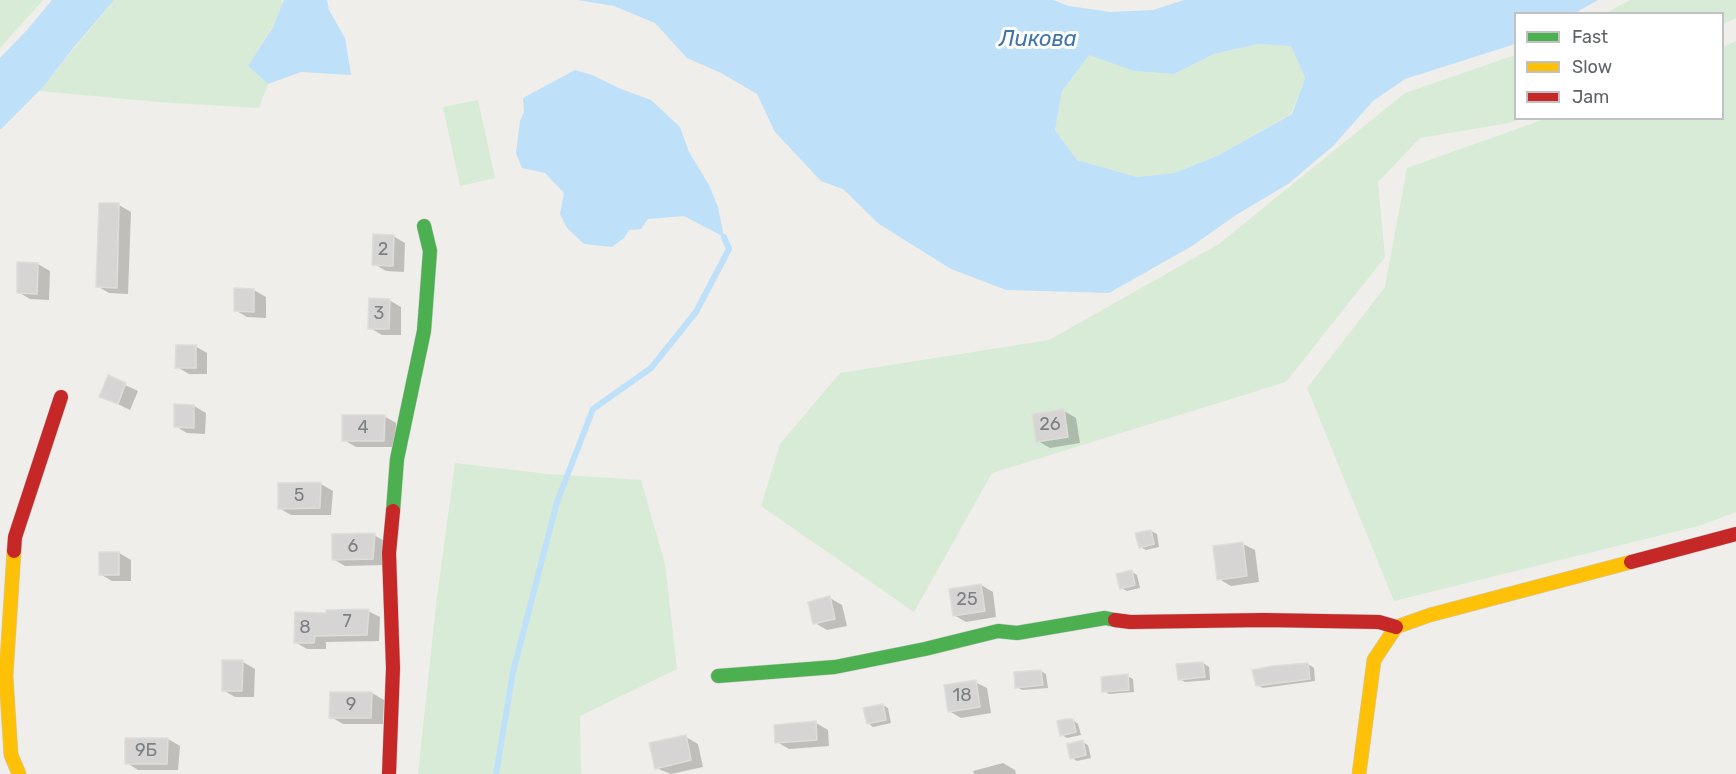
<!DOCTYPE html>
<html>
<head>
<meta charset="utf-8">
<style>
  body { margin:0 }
  #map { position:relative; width:1736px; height:774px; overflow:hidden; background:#efeeea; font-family:Rubik,sans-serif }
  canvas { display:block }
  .legend { position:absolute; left:1514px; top:12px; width:210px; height:108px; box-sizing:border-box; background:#fff; border:2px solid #bfc1c3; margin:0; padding:8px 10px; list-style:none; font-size:18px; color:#5f6368 }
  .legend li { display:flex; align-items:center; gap:12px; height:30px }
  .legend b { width:30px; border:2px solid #bfc1c3 }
</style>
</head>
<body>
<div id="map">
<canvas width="1736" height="774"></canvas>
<ul class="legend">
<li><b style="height:8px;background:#4caf50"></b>Fast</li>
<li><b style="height:8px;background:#ffc107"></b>Slow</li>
<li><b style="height:8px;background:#c62828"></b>Jam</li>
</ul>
</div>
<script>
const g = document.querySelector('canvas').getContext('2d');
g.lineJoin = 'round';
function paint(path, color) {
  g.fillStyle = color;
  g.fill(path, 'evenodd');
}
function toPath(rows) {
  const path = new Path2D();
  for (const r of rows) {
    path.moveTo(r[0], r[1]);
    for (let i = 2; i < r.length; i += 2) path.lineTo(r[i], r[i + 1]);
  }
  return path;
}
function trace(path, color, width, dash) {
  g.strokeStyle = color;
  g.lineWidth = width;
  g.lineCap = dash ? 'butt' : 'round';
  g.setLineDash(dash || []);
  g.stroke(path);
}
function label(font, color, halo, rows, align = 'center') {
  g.font = font + ' Rubik,sans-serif';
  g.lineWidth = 6;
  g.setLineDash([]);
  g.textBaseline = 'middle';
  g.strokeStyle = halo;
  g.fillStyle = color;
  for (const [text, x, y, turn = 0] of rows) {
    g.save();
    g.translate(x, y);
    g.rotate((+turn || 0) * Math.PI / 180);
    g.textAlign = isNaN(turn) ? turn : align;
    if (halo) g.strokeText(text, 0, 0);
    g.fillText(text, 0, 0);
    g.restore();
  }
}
paint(toPath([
  [0,0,43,0,0,48],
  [114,0,282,0,282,7,273,26,248,66,268,84,259,108,158,102,39,91],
  [1630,0,1736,0,1736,18,1723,24,1722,14,1606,13],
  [1736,41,1736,512,1702,525,1394,601,1307,388,1385,287,1407,168,1545,119,1722,118,1723,47],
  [1258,44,1291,46,1305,78,1291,114,1217,156,1174,173,1137,177,1077,160,1055,130,1062,91,1089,54,1134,71,1174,74,1214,54],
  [1515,55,1516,118,1521,119,1509,123,1420,138,1378,182,1385,257,1286,382,992,473,914,612,761,506,780,444,840,373,1049,340,1219,244,1405,93],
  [478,100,495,178,460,186,443,107],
  [455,463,548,474,641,480,665,564,677,669,580,716,581,774,418,774,436,605]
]), '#d8ebd6');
paint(toPath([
  [52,0,114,0,75,46,43,87,0,130,0,58,26,31],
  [284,0,327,0,329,10,345,38,351,75,301,72,268,84,248,66,273,27],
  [577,0,1053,0,1069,6,1110,12,1153,10,1184,0,1598,0,1575,13,1516,14,1515,44,1405,79,1373,101,1333,146,1288,184,1236,215,1192,246,1109,293,1006,290,951,269,879,224,843,189,821,181,775,132,757,94,721,73,687,58,655,23,614,6],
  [1258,44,1291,46,1305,78,1292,114,1217,156,1174,173,1137,177,1077,160,1055,130,1062,91,1089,55,1134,71,1174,74,1214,54],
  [575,70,592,75,621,89,651,100,680,127,689,152,709,185,718,207,724,237,684,216,648,219,641,229,629,230,624,238,612,247,584,244,567,228,560,214,564,193,545,173,522,168,516,153,520,121,524,112,523,98]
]), '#bfe0f9');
paint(toPath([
  [100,204,119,205,131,212,128,294,109,293,97,286],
  [393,236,405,243,404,272,386,271,374,264],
  [38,264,50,271,49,300,30,299,18,292],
  [236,290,254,290,266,297,266,318,247,317,235,310],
  [389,300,401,307,401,335,382,335,370,328],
  [195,346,207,353,207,374,189,374,177,367],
  [108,377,138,391,130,410,101,396],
  [194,406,206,413,205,434,187,433,175,426],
  [1064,411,1076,418,1080,443,1050,448,1038,441],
  [384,416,396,423,395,447,356,447,344,440],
  [321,484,333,491,331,515,291,515,279,508],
  [1151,531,1157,534,1159,547,1146,550,1140,547],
  [374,535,386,542,385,565,345,566,333,559],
  [1243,544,1255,550,1259,582,1231,586,1219,579],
  [119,553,131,560,131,581,112,581,100,574],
  [1132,572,1137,575,1140,588,1127,591,1121,588],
  [981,585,993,592,996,617,966,622,954,615],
  [830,598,842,605,847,626,827,630,815,623],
  [368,611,380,617,379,641,326,642,326,649,307,649,295,642,327,614],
  [243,662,255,669,254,697,235,697,223,690],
  [1203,663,1209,667,1210,680,1185,682,1179,679],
  [1308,664,1314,668,1315,681,1263,688,1257,685],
  [1041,671,1046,674,1048,688,1022,690,1017,687],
  [1127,676,1133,679,1134,692,1109,694,1104,691],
  [975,682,987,688,991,713,961,718,949,711],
  [372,693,384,700,383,724,343,724,331,717],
  [883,705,888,708,891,723,873,727,868,723],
  [1073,720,1078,724,1081,735,1067,738,1062,735],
  [816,723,828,730,829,746,789,749,777,742],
  [686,737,698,744,703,767,671,774,656,768],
  [168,739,180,746,178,770,138,770,127,763],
  [1082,742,1088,745,1091,758,1077,761,1072,758],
  [1003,763,1015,770,1016,774,974,774,973,771]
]), '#0003');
trace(toPath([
  [496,774,513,672,557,502,593,409,651,368,696,312,729,249,724,237]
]), '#bfe0f9', 6);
const building = toPath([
  [99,203,119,203,117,288,96,287,99,203],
  [373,234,394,235,393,266,372,265,373,234],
  [17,262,38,263,37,294,17,293,17,262],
  [234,288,254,289,254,312,234,311,234,288],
  [369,298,390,299,389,329,368,329,369,298],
  [176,345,196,345,196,368,175,368,176,345],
  [108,375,126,383,118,404,99,397,108,375],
  [174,404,194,405,194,428,174,427,174,404],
  [1064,409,1068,437,1036,442,1032,414,1064,409],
  [342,415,385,415,384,441,342,441,342,415],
  [321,482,320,508,278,509,278,483,321,482],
  [1151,530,1154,544,1139,548,1135,533,1151,530],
  [375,533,373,559,332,560,332,534,375,533],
  [1243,542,1247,576,1217,580,1213,546,1243,542],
  [99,552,119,552,119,575,99,575,99,552],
  [1132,570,1135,585,1120,589,1116,574,1132,570],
  [981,584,985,611,953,616,949,589,981,584],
  [830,596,835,619,813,624,808,602,830,596],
  [369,609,367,635,315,636,314,643,294,643,295,612,326,613,326,610,369,609],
  [222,660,243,660,242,691,222,691,222,660],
  [1203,662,1205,677,1178,680,1176,664,1203,662],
  [1308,663,1310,679,1256,686,1252,670,1272,666,1308,663],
  [1041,670,1043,685,1015,688,1014,672,1041,670],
  [1128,674,1129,690,1102,692,1101,677,1128,674],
  [976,680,980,707,948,712,944,685,976,680],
  [330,692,372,692,371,718,329,718,330,692],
  [883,704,886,720,867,724,863,708,883,704],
  [1066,719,1073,719,1076,732,1060,736,1057,721,1066,719],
  [816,721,817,740,775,743,774,725,816,721],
  [686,735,691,760,655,769,649,743,686,735],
  [125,738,168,738,167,764,125,764,125,738],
  [1083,740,1086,755,1070,759,1067,744,1083,740]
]);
paint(building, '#d6d5d3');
trace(building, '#deddd9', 1.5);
const fast = toPath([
  [393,511,397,459,424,331,430,251,424,226],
  [718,676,835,667,925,649,998,631,1017,633,1105,618,1115,620]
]);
const slow = toPath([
  [14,551,6,676,11,755,19,774],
  [1359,774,1374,660,1396,627,1430,615,1631,562]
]);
const jam = toPath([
  [14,551,15,537,61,397],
  [1631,562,1736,534],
  [1115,620,1130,622,1264,620,1379,622,1396,627],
  [389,774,393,668,389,553,393,511]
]);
trace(fast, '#cacacb', 15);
trace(slow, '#cacacb', 15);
trace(jam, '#cacacb', 15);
trace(fast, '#4caf50', 14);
trace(slow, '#ffc107', 14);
trace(jam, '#c62828', 14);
label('18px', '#7e8184', null, [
  ["2",383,250],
  ["3",379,314],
  ["26",1050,425],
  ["4",363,428],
  ["5",299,496],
  ["6",353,547],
  ["25",967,600],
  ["7",347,622],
  ["8",305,628],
  ["18",962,696],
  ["9",351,705],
  ["9Б",146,751]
]);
label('italic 22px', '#4174aa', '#fff', [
  ["Ликова",1038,40]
]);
</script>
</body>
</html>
